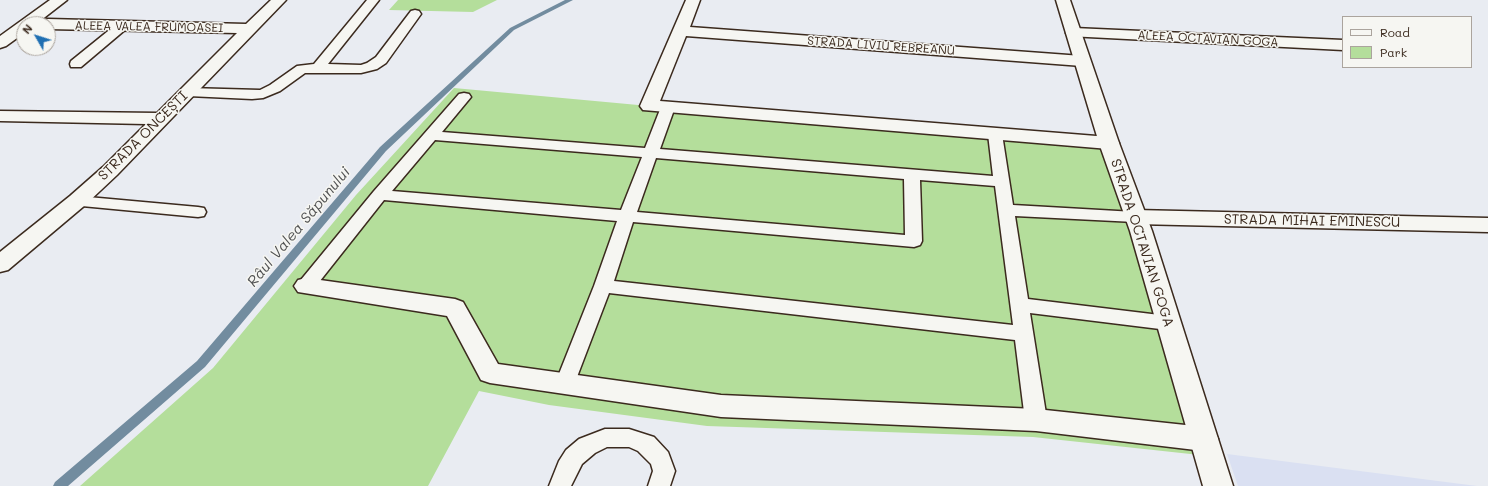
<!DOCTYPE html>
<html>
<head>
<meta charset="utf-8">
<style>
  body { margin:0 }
  #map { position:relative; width:1488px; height:486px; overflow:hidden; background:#e9ecf2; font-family:Mali,sans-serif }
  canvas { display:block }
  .legend { position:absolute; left:1342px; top:16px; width:130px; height:52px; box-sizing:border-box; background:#f6f6f2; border:1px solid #aba49d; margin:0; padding:5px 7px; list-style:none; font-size:12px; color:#3b2a1e }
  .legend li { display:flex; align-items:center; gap:8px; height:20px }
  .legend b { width:20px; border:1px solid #aba49d }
  .north { position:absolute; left:16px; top:16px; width:40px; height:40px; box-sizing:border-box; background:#f6f6f2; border:1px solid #aba49d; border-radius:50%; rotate:309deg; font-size:11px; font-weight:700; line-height:16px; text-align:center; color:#3b2a1e }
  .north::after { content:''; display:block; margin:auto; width:14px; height:18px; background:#1f6fb2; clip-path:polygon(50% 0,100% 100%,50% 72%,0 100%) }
</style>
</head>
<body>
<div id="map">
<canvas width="1488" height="486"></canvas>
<ul class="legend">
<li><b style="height:5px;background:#f6f6f2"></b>Road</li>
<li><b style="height:11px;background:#b4de9b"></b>Park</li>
</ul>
<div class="north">N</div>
</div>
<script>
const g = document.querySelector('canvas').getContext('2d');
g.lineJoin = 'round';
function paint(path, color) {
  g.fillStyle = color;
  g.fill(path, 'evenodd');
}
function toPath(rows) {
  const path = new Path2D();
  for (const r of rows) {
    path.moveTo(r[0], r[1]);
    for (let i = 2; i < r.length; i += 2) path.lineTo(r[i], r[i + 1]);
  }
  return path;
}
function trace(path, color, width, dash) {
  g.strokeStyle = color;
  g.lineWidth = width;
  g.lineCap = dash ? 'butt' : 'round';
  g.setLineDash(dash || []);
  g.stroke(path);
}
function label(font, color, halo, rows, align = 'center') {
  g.font = font + ' Mali,sans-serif';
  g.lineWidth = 3;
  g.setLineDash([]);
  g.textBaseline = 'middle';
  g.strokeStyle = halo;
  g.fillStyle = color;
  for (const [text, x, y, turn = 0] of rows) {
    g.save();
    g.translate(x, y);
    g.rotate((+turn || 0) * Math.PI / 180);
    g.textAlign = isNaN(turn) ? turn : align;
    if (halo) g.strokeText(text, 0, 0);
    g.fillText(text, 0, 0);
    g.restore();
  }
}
paint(toPath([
  [1227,454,1477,486,1238,486]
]), '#dae0f2');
paint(toPath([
  [398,0,497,0,473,12,389,10],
  [454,88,649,106,1109,143,1209,456,1033,437,707,426,549,405,479,391,428,486,80,486,213,368,356,195]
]), '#b4de9b');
paint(toPath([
  [565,0,573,0,514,30,386,151,205,367,68,486,53,486,55,482,197,361,380,147,510,28,565,0]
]), '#728c9f');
const service = toPath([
  [367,0,379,0,328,64,361,65,367,63,376,57,411,11,415,10,419,11,421,14,386,63,377,69,361,73,305,73,280,91,263,98,252,99,188,96,183,95,181,92,183,89,188,88,260,90,270,85,297,66,314,64,367,0],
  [122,22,126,23,128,26,126,29,81,67,71,67,70,64,71,61,118,23,122,22],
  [464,93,469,94,471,97,442,132,645,148,661,107,663,104,668,103,673,104,675,107,660,149,993,176,988,134,990,131,995,130,1000,131,1002,134,1013,205,1135,212,1141,213,1143,217,1141,221,1135,222,1015,216,1028,299,1168,316,1175,318,1177,323,1175,328,1168,330,1030,313,1047,420,1043,426,1036,429,1029,426,1025,420,1015,340,609,293,572,390,565,392,558,390,555,384,594,286,617,221,384,200,312,291,306,292,300,291,297,286,300,281,374,191,459,94,464,93],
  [435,140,642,157,621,210,392,191,435,140],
  [656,158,904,179,905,235,637,212,656,158],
  [920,180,995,186,1013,325,614,281,633,222,914,247,920,245,922,241,920,180],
  [77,196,198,207,204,208,206,212,204,216,198,217,71,205,69,201,71,197,77,196],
  [605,429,629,429,654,437,668,452,675,471,670,486,648,486,653,471,651,464,638,451,629,447,607,447,595,453,582,464,571,486,549,486,559,461,566,450,579,439,605,429]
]);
const minor = toPath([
  [50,0,67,0,36,24,24,24,24,33,6,46,0,48,0,36,50,0],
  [271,0,286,0,117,175,84,206,8,270,0,272,0,252,70,196,103,167,146,124,0,121,0,111,157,113,237,33,48,29,48,24,40,24,42,21,48,19,246,24,271,0],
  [686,0,700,0,690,27,1082,56,1088,57,1090,61,1088,65,1082,66,686,36,660,101,1109,137,1116,139,1119,143,1116,147,1109,149,643,110,640,106,686,0],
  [1074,28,1343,40,1343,50,1068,36,1066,33,1068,30,1074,28],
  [1135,210,1488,218,1488,232,1135,224,1127,222,1124,217,1127,212,1135,210],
  [306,278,455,299,463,302,498,364,721,395,1036,409,1204,427,1214,431,1218,439,1214,447,1204,451,1036,431,721,417,490,383,481,380,447,316,298,292,294,286,298,280,306,278]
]);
const tertiary = toPath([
  [1056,0,1070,0,1119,143,1152,231,1233,486,1203,486,1130,231,1099,143,1056,0]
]);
trace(service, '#3b2a1e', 3);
trace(minor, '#3b2a1e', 3);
trace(tertiary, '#3b2a1e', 3);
paint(service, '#f6f6f2');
paint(minor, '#f6f6f2');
paint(tertiary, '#f6f6f2');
label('12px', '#3b2a1e', '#f6f6f2', [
  ["ALEEA VALEA FRUMOASEI",149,27,1],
  ["ALEEA OCTAVIAN GOGA",1208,39,3],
  ["STRADA LIVIU REBREANU",881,46,4]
]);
label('14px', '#3b2a1e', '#f6f6f2', [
  ["STRADA ONCEȘTI",143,136,-45],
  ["STRADA MIHAI EMINESCU",1312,221,1],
  ["STRADA OCTAVIAN GOGA",1142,243,72]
]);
label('italic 15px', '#525354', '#f6f6f2', [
  ["Râul Valea Săpunului",299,227,-50]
]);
</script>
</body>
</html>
